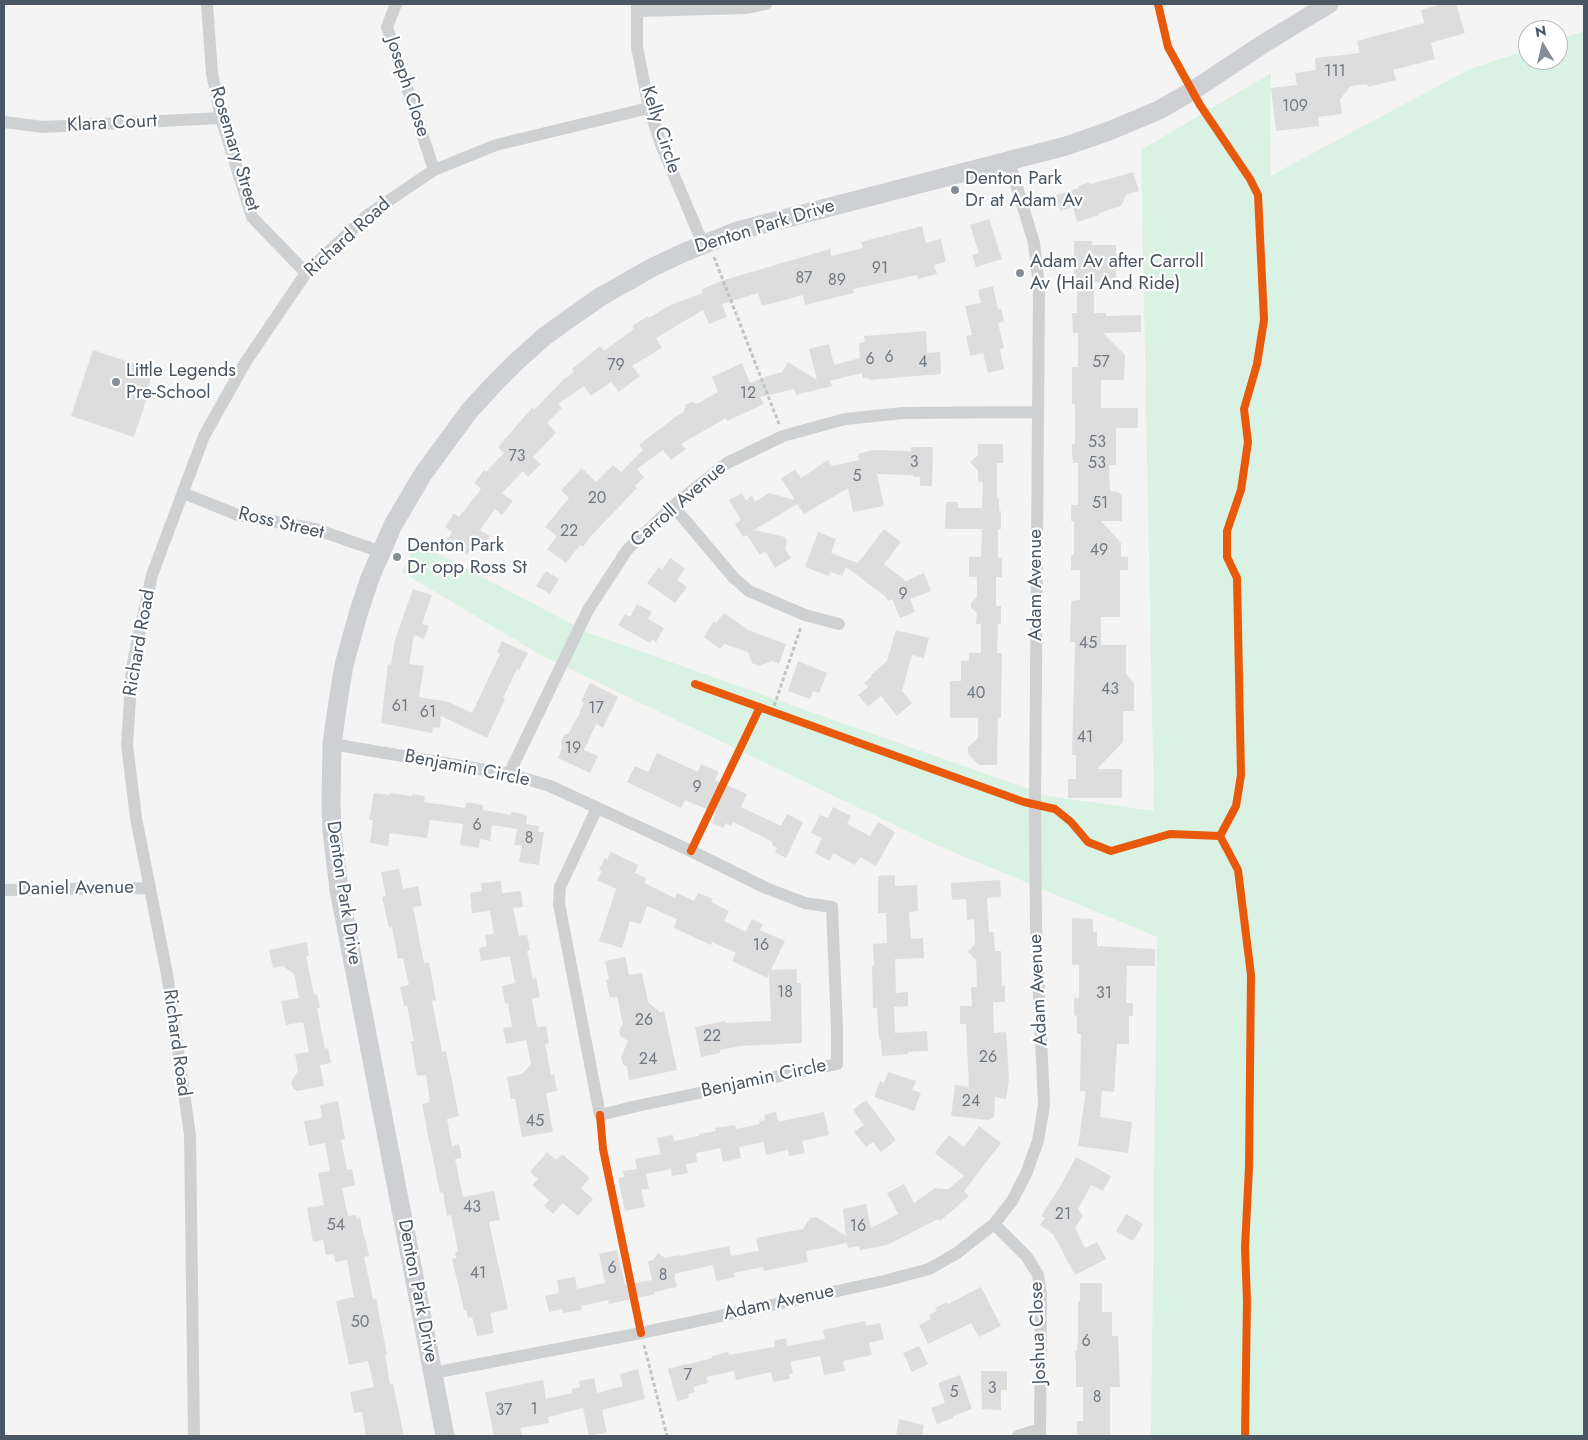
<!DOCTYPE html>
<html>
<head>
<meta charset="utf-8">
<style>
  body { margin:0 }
  #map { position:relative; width:1588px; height:1440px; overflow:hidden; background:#f4f4f4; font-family:Jost,sans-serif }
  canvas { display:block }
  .frame { position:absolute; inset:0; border:5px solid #4a5661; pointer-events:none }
  .north { position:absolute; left:1518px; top:20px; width:50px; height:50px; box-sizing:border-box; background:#fff; border:1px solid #b7bbc0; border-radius:50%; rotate:351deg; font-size:14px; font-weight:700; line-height:20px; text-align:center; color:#4a5661 }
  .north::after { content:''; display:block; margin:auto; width:18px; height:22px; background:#868d94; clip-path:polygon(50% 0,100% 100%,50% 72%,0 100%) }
</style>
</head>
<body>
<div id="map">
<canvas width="1588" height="1440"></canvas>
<div class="frame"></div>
<div class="north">N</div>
</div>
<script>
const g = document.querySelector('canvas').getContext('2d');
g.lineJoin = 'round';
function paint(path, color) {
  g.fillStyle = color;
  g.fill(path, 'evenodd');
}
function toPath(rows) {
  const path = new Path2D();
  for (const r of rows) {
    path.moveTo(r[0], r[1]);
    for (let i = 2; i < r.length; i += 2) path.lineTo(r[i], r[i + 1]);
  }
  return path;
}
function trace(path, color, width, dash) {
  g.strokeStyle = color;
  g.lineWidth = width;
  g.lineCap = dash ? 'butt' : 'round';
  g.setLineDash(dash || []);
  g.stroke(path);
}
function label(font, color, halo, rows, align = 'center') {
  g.font = font + ' Jost,sans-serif';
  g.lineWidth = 4.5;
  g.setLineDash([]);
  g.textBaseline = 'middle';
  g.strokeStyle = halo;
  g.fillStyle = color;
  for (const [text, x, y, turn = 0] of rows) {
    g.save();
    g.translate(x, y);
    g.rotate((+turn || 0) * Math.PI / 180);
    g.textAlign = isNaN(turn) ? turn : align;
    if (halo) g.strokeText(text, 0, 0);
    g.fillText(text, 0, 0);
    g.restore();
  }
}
paint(toPath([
  [1584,31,1584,1436,1151,1436,1157,937,932,843,539,654,402,572,416,542,589,633,1048,796,1154,811,1141,150,1271,73,1270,176,1470,69,1528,50,1528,60,1558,60,1558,40]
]), '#d9f2e3');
paint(toPath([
  [1442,4,1456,4,1465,33,1431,43,1435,59,1393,70,1396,80,1368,87,1367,84,1351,86,1340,99,1342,114,1318,117,1319,126,1276,131,1271,88,1297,85,1295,73,1316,70,1315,58,1360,53,1357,41,1424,23,1421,10],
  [1133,172,1139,191,1126,195,1121,206,1099,213,1100,215,1077,222,1073,207,1060,211,1056,195,1079,188,1078,186,1090,182,1091,184],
  [989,219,1002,259,976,267,972,255,979,253,970,225],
  [922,226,926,243,941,239,946,262,934,265,937,274,918,279,917,275,853,289,854,293,805,305,803,295,762,306,758,293,722,304,727,317,709,324,703,310,656,338,662,348,632,366,640,376,619,392,611,382,591,396,584,386,558,404,562,408,547,423,556,433,533,457,541,464,528,477,523,471,502,493,513,501,502,515,495,509,480,530,490,536,480,550,473,546,467,555,446,541,452,532,445,527,454,513,459,517,481,489,474,483,484,470,486,472,504,453,498,447,532,408,534,410,564,379,574,372,572,369,600,346,604,351,634,329,632,326,648,316,649,318,670,305,703,293,702,289,724,280,830,249,831,256,863,248,861,242],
  [1074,241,1092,241,1092,245,1116,245,1116,283,1094,282,1094,313,1106,313,1106,316,1141,315,1141,332,1103,333,1125,355,1124,380,1101,380,1101,408,1138,408,1138,428,1116,428,1116,465,1109,465,1110,491,1118,492,1122,496,1122,521,1101,521,1121,543,1121,557,1128,557,1128,570,1120,570,1120,617,1101,617,1101,645,1126,645,1126,674,1134,683,1134,711,1123,711,1123,742,1097,769,1122,769,1122,798,1068,798,1068,779,1076,779,1076,755,1072,755,1075,642,1070,642,1071,601,1080,600,1080,570,1071,570,1071,555,1074,555,1074,521,1071,521,1071,505,1078,505,1078,463,1073,463,1072,453,1072,444,1075,444,1075,404,1072,404,1072,367,1078,367,1078,333,1073,333,1072,313,1077,313,1077,285,1074,285],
  [993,286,998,309,1001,309,1004,322,998,323,1004,348,1000,349,1004,369,988,373,983,353,970,356,966,336,972,335,965,306,981,303,978,290],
  [926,331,927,353,940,352,941,374,869,380,869,378,863,378,862,373,830,381,832,386,796,395,794,389,760,397,764,404,727,421,726,418,681,444,686,449,671,460,663,450,637,469,644,477,635,486,637,488,591,536,583,547,580,545,566,563,547,549,557,536,545,527,569,498,561,490,582,468,596,482,613,465,621,472,643,450,639,445,674,418,684,412,685,405,691,402,697,404,718,392,712,377,742,363,750,383,768,376,782,372,788,362,817,380,809,349,829,344,834,365,860,358,859,343,865,342,864,336],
  [93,350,153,370,146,394,148,395,134,437,71,416],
  [978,444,1003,444,1003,463,997,463,997,498,999,498,999,511,1001,511,1001,529,998,529,998,558,1002,558,1002,577,996,577,996,606,1001,606,1001,624,998,624,997,653,1002,653,1001,718,998,718,997,765,979,765,968,754,968,747,978,738,978,718,950,718,950,681,961,681,961,661,969,661,969,653,981,653,981,624,976,624,977,613,971,608,971,603,977,597,977,577,969,577,969,557,981,557,982,529,945,529,946,502,958,502,958,508,982,508,983,482,978,482,978,471,970,462,978,455],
  [911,447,933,447,932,486,920,486,920,477,913,477,913,475,877,474,884,506,853,512,848,488,804,514,797,504,754,530,785,537,787,541,785,549,791,558,775,568,765,551,760,555,747,535,743,537,735,524,741,520,729,500,742,493,746,500,752,496,755,502,769,493,795,500,781,478,795,470,801,478,828,460,832,466,859,460,858,454,873,450,911,451],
  [884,529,901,542,884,564,906,581,924,573,931,591,910,599,915,612,900,618,892,599,888,601,885,596,846,567,842,576,830,572,829,576,805,567,818,532,836,539,831,553,858,563],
  [670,558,685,568,677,580,687,587,675,603,647,583,659,567,662,570],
  [546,571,559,579,550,594,536,586],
  [413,589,432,595,422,624,429,626,424,639,414,635,409,664,424,666,419,697,449,702,472,713,500,654,497,652,502,641,528,653,519,670,517,669,503,698,505,699,487,738,441,716,440,728,433,727,432,733,381,723,388,664,391,665,395,640],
  [637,604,652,612,648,619,664,628,656,642,652,640,650,643,618,625,625,614,630,617],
  [724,613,748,630,786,644,779,664,772,661,759,666,752,663,748,652,724,644,720,649,704,637,714,621,716,623],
  [896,630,929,638,924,658,912,655,902,691,912,703,897,716,881,696,868,707,858,695,868,687,864,683,872,676,871,675,887,661],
  [798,661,827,673,819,693,813,691,810,699,788,691],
  [590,683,618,697,603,728,596,724,584,750,598,756,590,773,558,758,562,748,561,743,564,735,569,733,578,716,584,703,581,701],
  [657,753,698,772,701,764,719,772,715,780,747,794,741,807,781,826,787,814,803,822,786,858,775,852,777,848,772,845,773,842,733,822,731,826,726,823,723,828,712,823,716,813,685,800,681,808,627,782,635,766,648,772],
  [374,793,390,795,390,793,412,796,412,794,425,796,424,802,465,808,466,802,483,805,483,810,511,815,511,812,527,815,526,824,539,826,538,832,544,832,539,865,519,862,522,846,514,845,517,829,492,825,490,841,480,839,479,848,460,845,463,824,430,820,427,838,390,833,388,846,370,843,373,820,369,820],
  [833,807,851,816,847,824,870,836,878,822,895,832,876,866,860,857,855,865,833,853,830,861,815,853,822,838,811,833,820,815,828,818],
  [611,852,638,865,635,873,646,878,644,883,675,898,677,893,694,901,698,893,713,899,711,902,729,911,724,921,746,932,752,919,763,924,760,930,785,941,771,970,797,969,797,983,801,983,802,1043,740,1046,720,1050,720,1053,701,1057,695,1027,725,1021,725,1023,771,1021,769,973,767,978,732,961,736,953,712,942,711,945,674,928,677,919,647,906,641,924,630,921,622,948,599,941,616,889,597,880,602,871,599,870,605,858,607,860],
  [399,869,403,889,418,886,422,906,413,907,424,963,429,962,436,1000,432,1001,442,1052,446,1051,459,1116,447,1119,452,1146,459,1144,462,1158,455,1159,463,1197,494,1191,500,1220,489,1222,508,1309,490,1313,494,1333,477,1336,472,1317,468,1318,466,1310,464,1310,452,1259,456,1258,455,1252,458,1251,451,1215,447,1216,443,1192,440,1193,427,1130,422,1104,430,1102,426,1075,417,1076,411,1041,414,1041,407,1006,404,1006,400,987,409,985,403,958,398,959,392,927,389,928,382,897,386,896,381,872],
  [895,875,895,886,917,885,918,911,909,912,911,939,923,938,924,958,895,959,896,993,908,992,908,1006,894,1007,895,1033,927,1031,928,1051,908,1052,908,1054,882,1056,881,1040,879,1039,877,1008,873,1008,872,966,874,966,873,944,887,943,886,913,878,913,878,876],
  [1000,880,1001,897,987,898,989,932,994,932,995,951,1001,951,1002,986,1005,986,1005,1002,993,1002,994,1033,1006,1032,1009,1079,1006,1099,995,1097,994,1117,989,1120,951,1116,955,1085,969,1087,966,1024,960,1024,960,1006,972,1006,971,987,977,987,976,960,968,952,975,944,974,919,967,920,966,899,952,900,951,883],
  [501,881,502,893,521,891,523,907,513,908,519,936,527,935,530,950,527,951,533,979,536,978,540,997,532,999,537,1027,546,1026,549,1043,545,1044,551,1075,554,1074,557,1091,546,1093,553,1132,522,1137,515,1099,511,1099,507,1077,522,1074,531,1064,526,1040,506,1044,503,1028,512,1027,508,1003,505,1004,502,986,515,983,510,956,481,961,479,948,487,946,485,935,494,934,490,911,472,913,470,893,482,891,481,883],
  [1072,918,1093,919,1093,932,1097,932,1097,946,1155,949,1155,966,1127,966,1126,1003,1133,1003,1133,1016,1129,1016,1129,1044,1117,1044,1114,1092,1102,1091,1100,1117,1132,1122,1128,1153,1078,1146,1086,1091,1080,1091,1081,1034,1077,1034,1077,1016,1074,1015,1074,998,1079,998,1079,965,1072,965],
  [307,942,309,956,306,956,314,995,317,994,320,1008,317,1008,325,1049,328,1048,331,1063,320,1065,324,1086,297,1091,293,1088,291,1082,298,1071,295,1054,309,1052,303,1022,286,1025,281,1001,299,998,294,974,283,966,273,968,269,950],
  [625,957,629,975,642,973,648,1002,660,1012,664,1011,677,1070,629,1080,627,1067,623,1064,621,1057,628,1041,620,1036,619,1030,623,1024,617,997,610,998,606,980,609,979,605,961],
  [888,1072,916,1081,912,1090,921,1093,914,1111,874,1097,880,1081,884,1083],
  [866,1100,896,1140,881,1152,873,1142,866,1147,854,1132,864,1125,853,1110],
  [338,1101,345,1139,341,1140,347,1170,352,1169,355,1185,342,1188,348,1216,356,1215,357,1219,360,1218,364,1237,365,1237,369,1256,364,1257,372,1294,373,1299,376,1298,387,1355,385,1355,390,1384,393,1384,404,1436,366,1436,362,1412,354,1413,350,1392,374,1387,368,1361,349,1365,336,1301,354,1297,347,1260,335,1262,334,1254,326,1255,323,1240,313,1242,307,1208,324,1205,318,1173,330,1171,325,1143,309,1146,304,1121,322,1118,320,1105],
  [776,1112,778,1122,824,1112,829,1135,802,1141,805,1153,789,1156,788,1150,766,1155,764,1142,739,1147,741,1158,723,1162,720,1148,696,1153,697,1162,686,1164,688,1173,672,1176,671,1169,646,1174,649,1189,641,1190,645,1207,625,1211,618,1178,624,1177,623,1171,637,1169,635,1159,661,1154,657,1138,673,1135,674,1141,699,1136,699,1134,716,1131,715,1128,735,1125,736,1129,760,1124,759,1121,765,1120,764,1115],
  [979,1126,1001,1143,964,1191,969,1196,940,1221,938,1219,887,1245,860,1250,859,1246,848,1248,847,1243,806,1251,808,1262,764,1271,763,1267,734,1273,735,1277,716,1281,713,1265,674,1274,677,1287,655,1292,655,1294,609,1304,608,1300,581,1306,582,1310,563,1313,562,1309,549,1312,545,1296,559,1293,557,1280,575,1277,577,1289,605,1283,599,1254,617,1250,625,1285,652,1280,648,1261,653,1260,658,1253,665,1258,679,1255,679,1256,729,1246,731,1256,759,1251,756,1238,803,1229,810,1218,816,1217,846,1236,843,1209,866,1204,871,1228,898,1214,887,1193,904,1184,914,1203,935,1188,948,1189,964,1176,935,1153,949,1135,964,1147],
  [547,1152,556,1160,562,1154,590,1178,581,1188,593,1199,578,1216,563,1203,553,1214,544,1206,549,1200,532,1185,538,1179,530,1172],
  [1076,1157,1111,1176,1103,1191,1091,1185,1078,1209,1083,1216,1075,1228,1085,1248,1097,1242,1106,1259,1075,1275,1053,1234,1040,1225,1045,1218,1041,1216,1060,1187],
  [1126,1214,1143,1224,1133,1241,1116,1231],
  [1080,1283,1102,1283,1102,1312,1112,1312,1112,1336,1118,1336,1120,1387,1110,1387,1110,1436,1077,1436,1077,1421,1083,1421,1083,1387,1076,1387,1076,1363,1075,1351,1077,1351,1078,1340,1078,1301,1080,1301],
  [981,1287,1001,1326,979,1337,971,1323,928,1344,919,1325,931,1319,929,1315,937,1311,935,1308,947,1302,948,1304],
  [865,1321,866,1326,880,1323,884,1339,869,1343,872,1355,843,1361,845,1371,824,1375,820,1356,790,1362,793,1374,789,1374,790,1379,773,1382,771,1372,736,1380,734,1371,706,1377,708,1383,693,1387,695,1392,688,1394,689,1398,677,1401,668,1369,686,1364,686,1365,712,1358,712,1356,728,1352,729,1355,775,1347,774,1341,786,1338,787,1346,825,1339,823,1330],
  [919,1346,928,1364,912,1372,903,1353],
  [638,1369,645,1399,602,1410,607,1432,589,1436,583,1408,548,1417,549,1423,520,1428,522,1436,494,1436,485,1392,543,1380,546,1399,572,1393,572,1389,580,1387,579,1381,594,1378,597,1393,623,1386,620,1374],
  [981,1371,1007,1371,1007,1390,1001,1390,1001,1410,982,1409],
  [960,1375,972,1409,953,1416,953,1418,937,1424,931,1408,945,1403,938,1383],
  [899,1419,924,1425,922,1436,896,1436]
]), '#ddddde');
trace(toPath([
  [714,257,779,424],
  [772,712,801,627],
  [644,1345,667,1436]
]), '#bcc7c4', 3, [4, 2.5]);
trace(toPath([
  [207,4,212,73,221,118,252,217,306,273],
  [396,4,387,27,434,170],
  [637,4,637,47,649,108,662,147,703,244],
  [637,11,747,8,766,4],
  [4,122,43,127,221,118],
  [183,493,238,515,315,529,381,552],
  [673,506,734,578,749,591,805,615,839,624],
  [332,744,509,774,550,786,691,851,766,888,805,903,832,907,837,1028,837,1064,637,1106,600,1115,559,904,560,887,597,808],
  [509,774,588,610,627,550,673,506,727,463,783,436,845,419,903,413,1038,412],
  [4,890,148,888],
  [994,1224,1027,1257,1038,1275,1041,1295,1040,1436],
  [433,1373,641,1333,884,1281,929,1269,957,1253,994,1224,1012,1201,1026,1174,1038,1141,1044,1105,1036,926,1035,805,1039,287,1034,243,1009,161],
  [194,1436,190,1135,167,974,136,818,127,745,132,667,152,575,204,436,245,363,306,273,369,214,434,170,496,145,649,108],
  [1018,1436,1040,1429]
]), '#ced0d2', 12);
trace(toPath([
  [445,1436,339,890,332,831,331,802,332,744,337,708,344,665,359,611,370,578,393,525,423,474,470,410,495,383,517,361,545,336,573,316,600,297,653,267,685,252,737,231,1066,146,1109,131,1159,110,1192,91,1263,44,1329,4]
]), '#ced0d4', 19);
trace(toPath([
  [1158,4,1168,47,1200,105,1250,179,1258,195,1264,320,1257,364,1244,409,1248,442,1241,490,1227,531,1227,557,1237,578,1241,775,1236,806,1220,836,1238,870,1251,975,1249,1167,1245,1248,1247,1301,1245,1436],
  [695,684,1024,802,1055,809,1071,822,1088,842,1111,851,1170,834,1220,836],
  [691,851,760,707],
  [600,1115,603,1149,641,1333]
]), '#e8590c', 8);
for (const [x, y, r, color] of [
  [955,190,5,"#868d94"],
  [1020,273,5,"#868d94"],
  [116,382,5,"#868d94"],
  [397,557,5,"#868d94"]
]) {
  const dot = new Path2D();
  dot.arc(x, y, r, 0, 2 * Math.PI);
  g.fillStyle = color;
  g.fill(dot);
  trace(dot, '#fff', 2);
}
label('16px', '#707881', null, [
  ["111",1335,72],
  ["109",1295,107],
  ["91",880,269],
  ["87",804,279],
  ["89",837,281],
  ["6",889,358],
  ["6",870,360],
  ["4",923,363],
  ["57",1101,363],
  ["79",616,366],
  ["12",748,394],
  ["53",1097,443],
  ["73",517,457],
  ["3",914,463],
  ["53",1097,464],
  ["5",857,477],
  ["20",597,499],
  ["51",1100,504],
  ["22",569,532],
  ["49",1099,551],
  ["9",903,595],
  ["45",1088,644],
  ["43",1110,690],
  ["40",976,694],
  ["61",400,707],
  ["17",596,709],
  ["61",428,713],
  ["41",1085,738],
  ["19",573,749],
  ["9",697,788],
  ["6",477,826],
  ["8",529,839],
  ["16",761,946],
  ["18",785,993],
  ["31",1104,994],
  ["26",644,1021],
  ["22",712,1037],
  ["26",988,1058],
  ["24",648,1060],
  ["24",971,1102],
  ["45",535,1122],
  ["43",472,1208],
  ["21",1063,1215],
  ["54",336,1226],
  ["16",858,1227],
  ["6",612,1269],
  ["41",478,1274],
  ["8",663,1276],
  ["50",360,1323],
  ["6",1086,1342],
  ["7",688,1376],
  ["3",992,1389],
  ["5",954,1393],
  ["8",1097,1398],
  ["1",534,1410],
  ["37",504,1411]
]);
label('19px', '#4a5661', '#fff', [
  ["Joseph Close",407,87,72],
  ["Klara Court",112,124,-3],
  ["Kelly Circle",660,130,72],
  ["Rosemary Street",234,149,73],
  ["Denton Park Drive",765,227,-17],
  ["Richard Road",348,238,-42],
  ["Carroll Avenue",679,505,-41],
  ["Ross Street",281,524,13],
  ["Adam Avenue",1036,585,-90],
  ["Richard Road",140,643,-80],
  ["Benjamin Circle",467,769,11],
  ["Daniel Avenue",76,889,-1],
  ["Denton Park Drive",343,893,81],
  ["Adam Avenue",1039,990,-93],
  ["Richard Road",176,1043,82],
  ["Benjamin Circle",764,1079,-12],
  ["Denton Park Drive",417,1291,79],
  ["Adam Avenue",779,1303,-12],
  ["Joshua Close",1039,1333,-92]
]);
label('19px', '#4a5661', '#fff', [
  ["Denton Park",965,179],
  ["Dr at Adam Av",965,201],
  ["Adam Av after Carroll",1030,262],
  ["Av (Hail And Ride)",1030,284],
  ["Little Legends",126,371],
  ["Pre-School",126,393],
  ["Denton Park",407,546],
  ["Dr opp Ross St",407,568]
], 'left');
</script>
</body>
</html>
